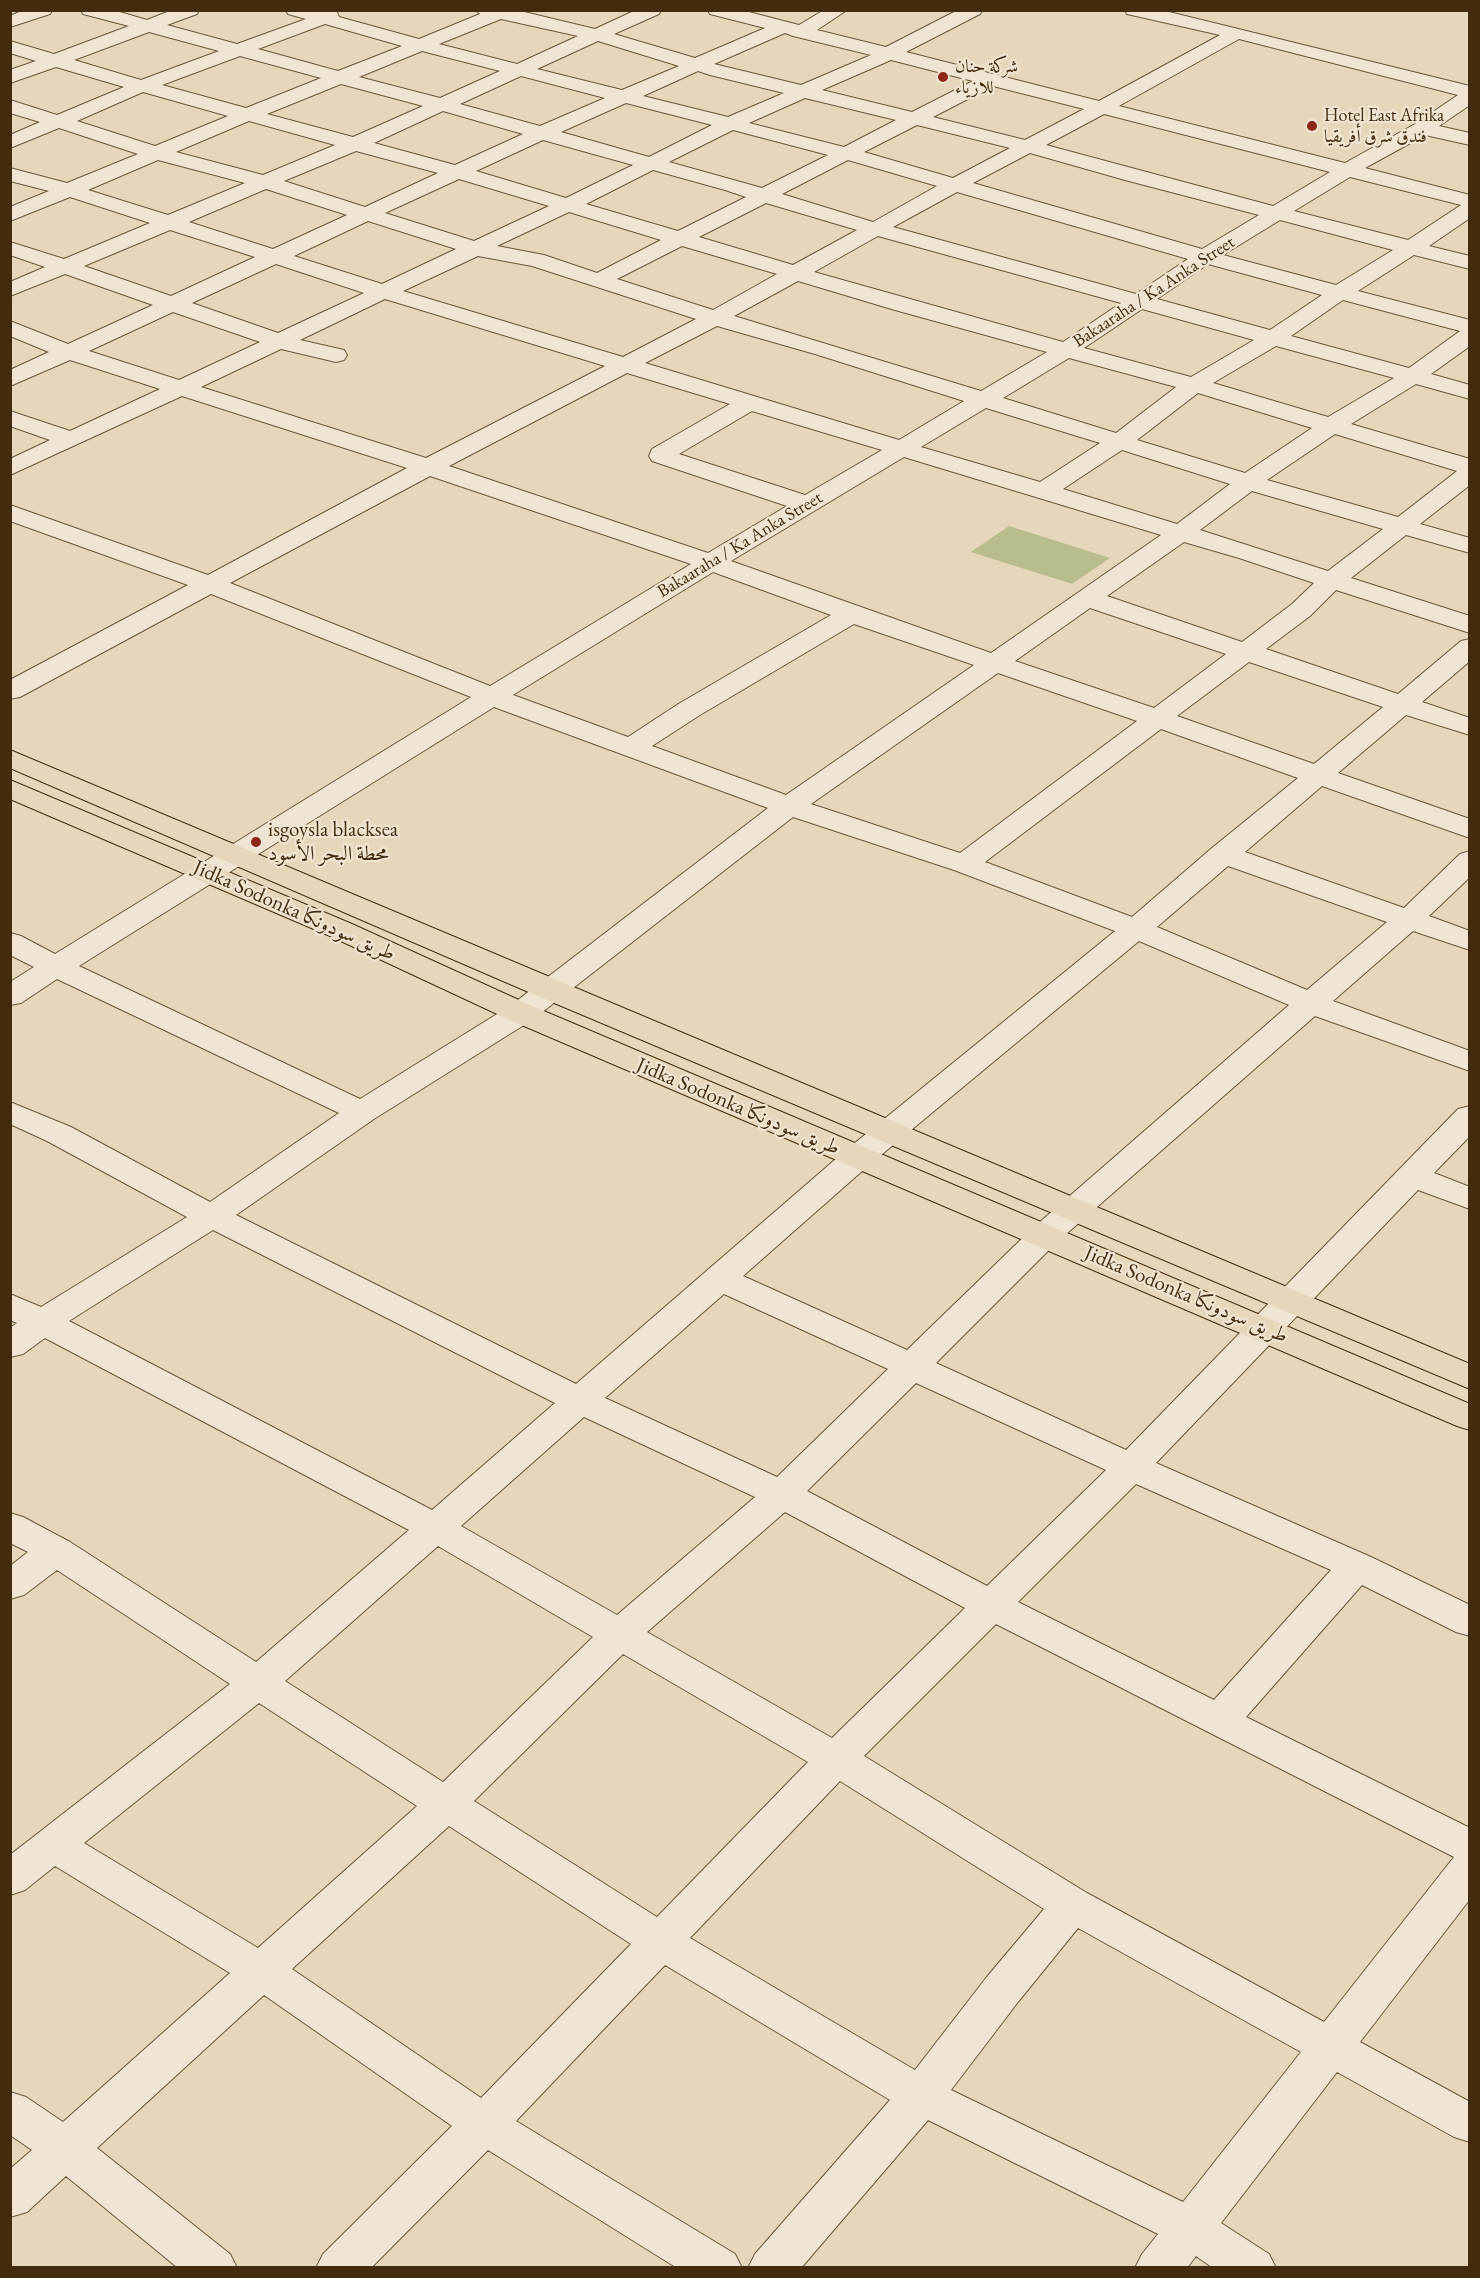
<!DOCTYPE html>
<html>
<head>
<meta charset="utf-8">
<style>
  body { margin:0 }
  #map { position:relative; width:1480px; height:2278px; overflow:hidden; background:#e7d7ba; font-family:"EB Garamond",serif }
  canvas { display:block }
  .frame { position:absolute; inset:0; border:12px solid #432c0e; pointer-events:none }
</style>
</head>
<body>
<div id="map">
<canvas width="1480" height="2278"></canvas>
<div class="frame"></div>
</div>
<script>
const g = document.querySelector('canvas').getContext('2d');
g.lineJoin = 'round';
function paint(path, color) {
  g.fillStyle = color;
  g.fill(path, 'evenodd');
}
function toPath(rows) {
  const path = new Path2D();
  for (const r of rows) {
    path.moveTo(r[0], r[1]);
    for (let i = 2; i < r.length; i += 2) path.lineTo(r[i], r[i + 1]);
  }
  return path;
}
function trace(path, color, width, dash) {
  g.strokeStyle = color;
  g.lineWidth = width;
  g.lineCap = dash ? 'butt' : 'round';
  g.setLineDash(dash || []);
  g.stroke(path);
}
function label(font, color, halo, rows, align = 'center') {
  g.font = font + ' "EB Garamond",Amiri,serif';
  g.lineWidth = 4.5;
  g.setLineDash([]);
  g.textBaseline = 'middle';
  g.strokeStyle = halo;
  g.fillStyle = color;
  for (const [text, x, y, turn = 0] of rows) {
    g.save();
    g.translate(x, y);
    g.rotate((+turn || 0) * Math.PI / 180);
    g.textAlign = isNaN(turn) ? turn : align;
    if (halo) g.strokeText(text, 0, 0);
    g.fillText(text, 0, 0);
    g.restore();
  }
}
paint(toPath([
  [1009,526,1110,558,1072,584,971,552]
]), '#b9bd8d');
const minor = toPath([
  [24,10,52,10,50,14,10,27,10,16,24,10],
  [81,10,113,10,147,20,172,10,199,10,197,14,167,25,237,44,306,19,288,14,286,10,330,10,337,12,339,17,419,39,480,14,476,10,516,10,595,29,636,10,661,10,659,14,614,34,695,58,765,28,710,14,708,10,741,10,799,25,824,10,847,10,817,30,886,47,958,10,982,10,980,14,906,52,1099,101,1220,35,1127,14,1125,10,1161,10,1470,86,1470,105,1439,126,1470,133,1470,145,1425,135,1365,168,1470,195,1470,218,1429,246,1470,256,1470,269,1414,255,1358,291,1470,320,1470,346,1431,374,1470,385,1470,399,1416,384,1351,424,1470,459,1470,485,1420,524,1470,538,1470,553,1406,535,1351,578,1470,616,1470,633,1336,590,1310,616,1266,649,1398,694,1461,641,1470,639,1470,661,1422,702,1470,718,1470,735,1406,715,1338,773,1470,819,1470,838,1322,786,1245,852,1404,908,1460,854,1470,851,1470,877,1429,916,1470,931,1470,950,1413,931,1333,1001,1470,1051,1470,1071,1315,1016,1057,1242,936,1363,1126,1450,1458,1109,1470,1106,1470,1136,1434,1173,1470,1187,1470,1209,1418,1190,1156,1463,1371,1557,1470,1605,1470,1636,1456,1632,1362,1585,1246,1717,1470,1828,1470,1899,1360,2042,1470,2102,1470,2142,1454,2137,1337,2072,1221,2223,1269,2254,1276,2268,1213,2268,1196,2256,1187,2268,1135,2268,1142,2254,1158,2234,928,2120,801,2268,748,2268,755,2254,890,2100,665,1965,516,2121,735,2254,742,2268,677,2268,488,2150,371,2268,316,2268,323,2254,452,2126,264,1995,97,2148,230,2254,237,2268,178,2268,66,2176,27,2212,10,2217,10,2169,32,2150,10,2135,10,2092,26,2097,63,2122,230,1973,55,1866,25,1890,10,1895,10,1855,230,1684,57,1570,24,1595,10,1599,10,1566,28,1552,10,1543,10,1513,23,1517,70,1542,256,1662,409,1530,45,1338,23,1354,10,1357,10,1328,17,1323,10,1320,10,1294,41,1307,187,1217,47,1141,10,1124,10,1102,71,1127,210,1202,339,1113,57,979,21,1003,10,1005,10,982,34,967,10,955,10,933,21,936,55,954,471,697,211,594,20,697,10,699,10,680,188,585,10,521,10,505,208,575,407,468,182,396,10,475,10,459,50,440,10,426,10,411,70,431,160,389,70,360,10,386,10,370,49,352,10,336,10,321,68,344,153,305,65,274,10,296,10,282,45,267,10,255,10,242,64,259,150,223,70,197,10,221,10,207,49,191,10,181,10,168,67,183,138,154,59,128,10,148,10,135,40,122,10,113,10,100,57,115,124,87,56,67,10,83,10,70,36,61,10,53,10,41,54,54,129,26,83,14,81,10],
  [501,19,578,36,517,64,439,44,501,19],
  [325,24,402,46,338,71,258,49,325,24],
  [149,32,219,51,141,80,74,60,149,32],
  [785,33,793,36,871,55,801,85,714,64,785,33],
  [1239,39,1458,95,1415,124,1345,163,1119,106,1239,39],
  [598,41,679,66,622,90,537,69,598,41],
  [422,51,500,71,440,98,359,77,422,51],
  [240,56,321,78,246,108,162,85,240,56],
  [891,60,973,81,912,112,822,90,891,60],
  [698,71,710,75,784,93,728,117,643,96,698,71],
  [521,76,605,98,540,126,460,104,521,76],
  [341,84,423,106,353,137,267,114,341,84],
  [993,86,1084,109,1025,140,933,117,993,86],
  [143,92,228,116,155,146,77,121,143,92],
  [805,98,896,120,844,147,749,123,805,98],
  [626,103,712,125,649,157,561,132,626,103],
  [443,111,523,134,455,165,374,143,443,111],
  [1104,114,1330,172,1273,206,1046,145,1104,114],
  [249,121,335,145,263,175,176,152,249,121],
  [917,125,1010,148,953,178,864,152,917,125],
  [733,130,828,155,762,188,669,162,733,130],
  [543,140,633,165,566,198,476,171,543,140],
  [356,151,438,173,365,207,284,181,356,151],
  [1030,153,1125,180,1259,215,1202,249,973,183,1030,153],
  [158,160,245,183,168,215,88,190,158,160],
  [848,160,937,186,873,222,782,194,848,160],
  [653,170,725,190,746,197,678,231,586,204,653,170],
  [1350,177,1461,205,1408,240,1294,211,1350,177],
  [459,179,549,206,474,241,385,213,459,179],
  [266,189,347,215,273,249,189,222,266,189],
  [957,192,1188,259,1136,294,893,227,957,192],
  [766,203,857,230,793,265,699,237,766,203],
  [569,212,661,240,597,273,544,255,497,246,569,212],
  [1280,220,1393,250,1336,285,1223,255,1280,220],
  [368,221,456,249,382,284,294,256,368,221],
  [170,230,255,257,171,296,84,266,170,230],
  [878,236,1121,303,1063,342,814,272,878,236],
  [682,246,777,274,713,310,617,279,682,246],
  [478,256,532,266,696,319,623,357,403,291,478,256],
  [276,264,364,293,278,333,192,303,276,264],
  [1208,264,1322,295,1270,330,1157,299,1208,264],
  [798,281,895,310,1047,352,981,391,734,316,798,281],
  [385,299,605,366,426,458,201,387,281,349,336,362,344,360,347,355,344,350,300,340,385,299],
  [1343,300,1460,331,1409,368,1291,336,1343,300],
  [1142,309,1254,340,1191,377,1084,348,1142,309],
  [173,312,260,342,179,380,89,351,173,312],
  [717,326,815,354,964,401,899,440,645,363,717,326],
  [1276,346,1394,378,1328,417,1213,383,1276,346],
  [1069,358,1176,387,1116,433,1003,398,1069,358],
  [627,373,730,404,652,449,649,456,652,461,787,506,708,553,449,466,627,373],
  [1198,393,1312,428,1245,473,1137,440,1198,393],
  [986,408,1100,443,1040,482,921,447,986,408],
  [752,411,882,450,805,495,679,454,752,411],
  [1335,434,1457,471,1398,517,1267,480,1335,434],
  [1122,450,1230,484,1177,524,1063,489,1122,450],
  [904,457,1161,535,991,653,731,561,904,457],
  [430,476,691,564,490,686,230,583,430,476],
  [1252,491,1383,529,1328,571,1200,530,1252,491],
  [1184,542,1239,558,1314,583,1292,604,1242,642,1107,596,1184,542],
  [713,572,831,615,680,703,628,737,513,695,713,572],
  [1090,608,1226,654,1154,708,1015,661,1090,608],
  [854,624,974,665,786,795,652,746,700,715,854,624],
  [1249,662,1383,707,1314,764,1177,716,1249,662],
  [998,673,1137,721,960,853,811,804,998,673],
  [494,707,768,808,510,1006,360,1099,79,966,494,707],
  [1161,729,1298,778,1212,848,1132,917,985,862,1161,729],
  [793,817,954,870,1115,931,845,1151,576,1384,236,1215,374,1119,532,1020,793,817],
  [1228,866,1387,922,1307,990,1157,927,1228,866],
  [1139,941,1289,1005,1033,1228,907,1350,743,1276,869,1165,1139,941],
  [213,1230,555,1403,432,1510,69,1321,213,1230],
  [724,1294,888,1369,777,1477,605,1398,724,1294],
  [916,1383,1106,1470,987,1586,807,1491,916,1383],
  [584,1417,755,1497,617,1615,461,1526,584,1417],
  [1136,1484,1331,1570,1214,1700,1018,1602,1136,1484],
  [785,1512,965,1608,832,1738,647,1632,785,1512],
  [438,1546,593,1637,443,1782,285,1681,438,1546],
  [996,1624,1454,1857,1324,2022,1087,1893,864,1756,996,1624],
  [623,1654,808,1762,657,1917,474,1801,623,1654],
  [259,1703,417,1806,258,1948,84,1843,259,1703],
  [840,1781,1044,1909,986,1978,915,2070,690,1938,840,1781],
  [449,1826,631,1944,481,2098,292,1969,449,1826],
  [1078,1928,1301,2052,1183,2202,951,2090,1018,2002,1078,1928]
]);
const major = toPath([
  [10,750,1470,1364,1470,1389,540,997,10,768,10,750],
  [10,780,352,924,532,1006,1470,1404,1470,1430,1457,1426,510,1020,330,936,10,799,10,780]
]);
trace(minor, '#6c5739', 2);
trace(major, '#432c0e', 2);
paint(minor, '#efe5d2');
paint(major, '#e7d7ba');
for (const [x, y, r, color] of [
  [943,77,6,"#8f2418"],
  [1312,126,6,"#8f2418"],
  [256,842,6,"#8f2418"]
]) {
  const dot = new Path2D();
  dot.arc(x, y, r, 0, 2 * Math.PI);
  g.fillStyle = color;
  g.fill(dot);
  trace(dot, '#efe5d2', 2);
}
label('18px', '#432c0e', '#efe5d2', [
  ["شركة حنان",955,67],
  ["للازياء",955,88],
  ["Hotel East Afrika",1324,116],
  ["فندق شرق أفريقيا",1324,137]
], 'left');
label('18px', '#432c0e', '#efe5d2', [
  ["Bakaaraha / Ka Anka Street",1154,292,-33],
  ["Bakaaraha / Ka Anka Street",740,545,-31]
]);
label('21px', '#432c0e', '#efe5d2', [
  ["isgoysla blacksea",268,830],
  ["محطة البحر الأسود",268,854]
], 'left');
label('21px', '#432c0e', '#efe5d2', [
  ["Jidka Sodonka طريق سودونكا",294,911,24],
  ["Jidka Sodonka طريق سودونكا",738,1107,23],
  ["Jidka Sodonka طريق سودونكا",1186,1295,23]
]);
</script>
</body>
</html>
